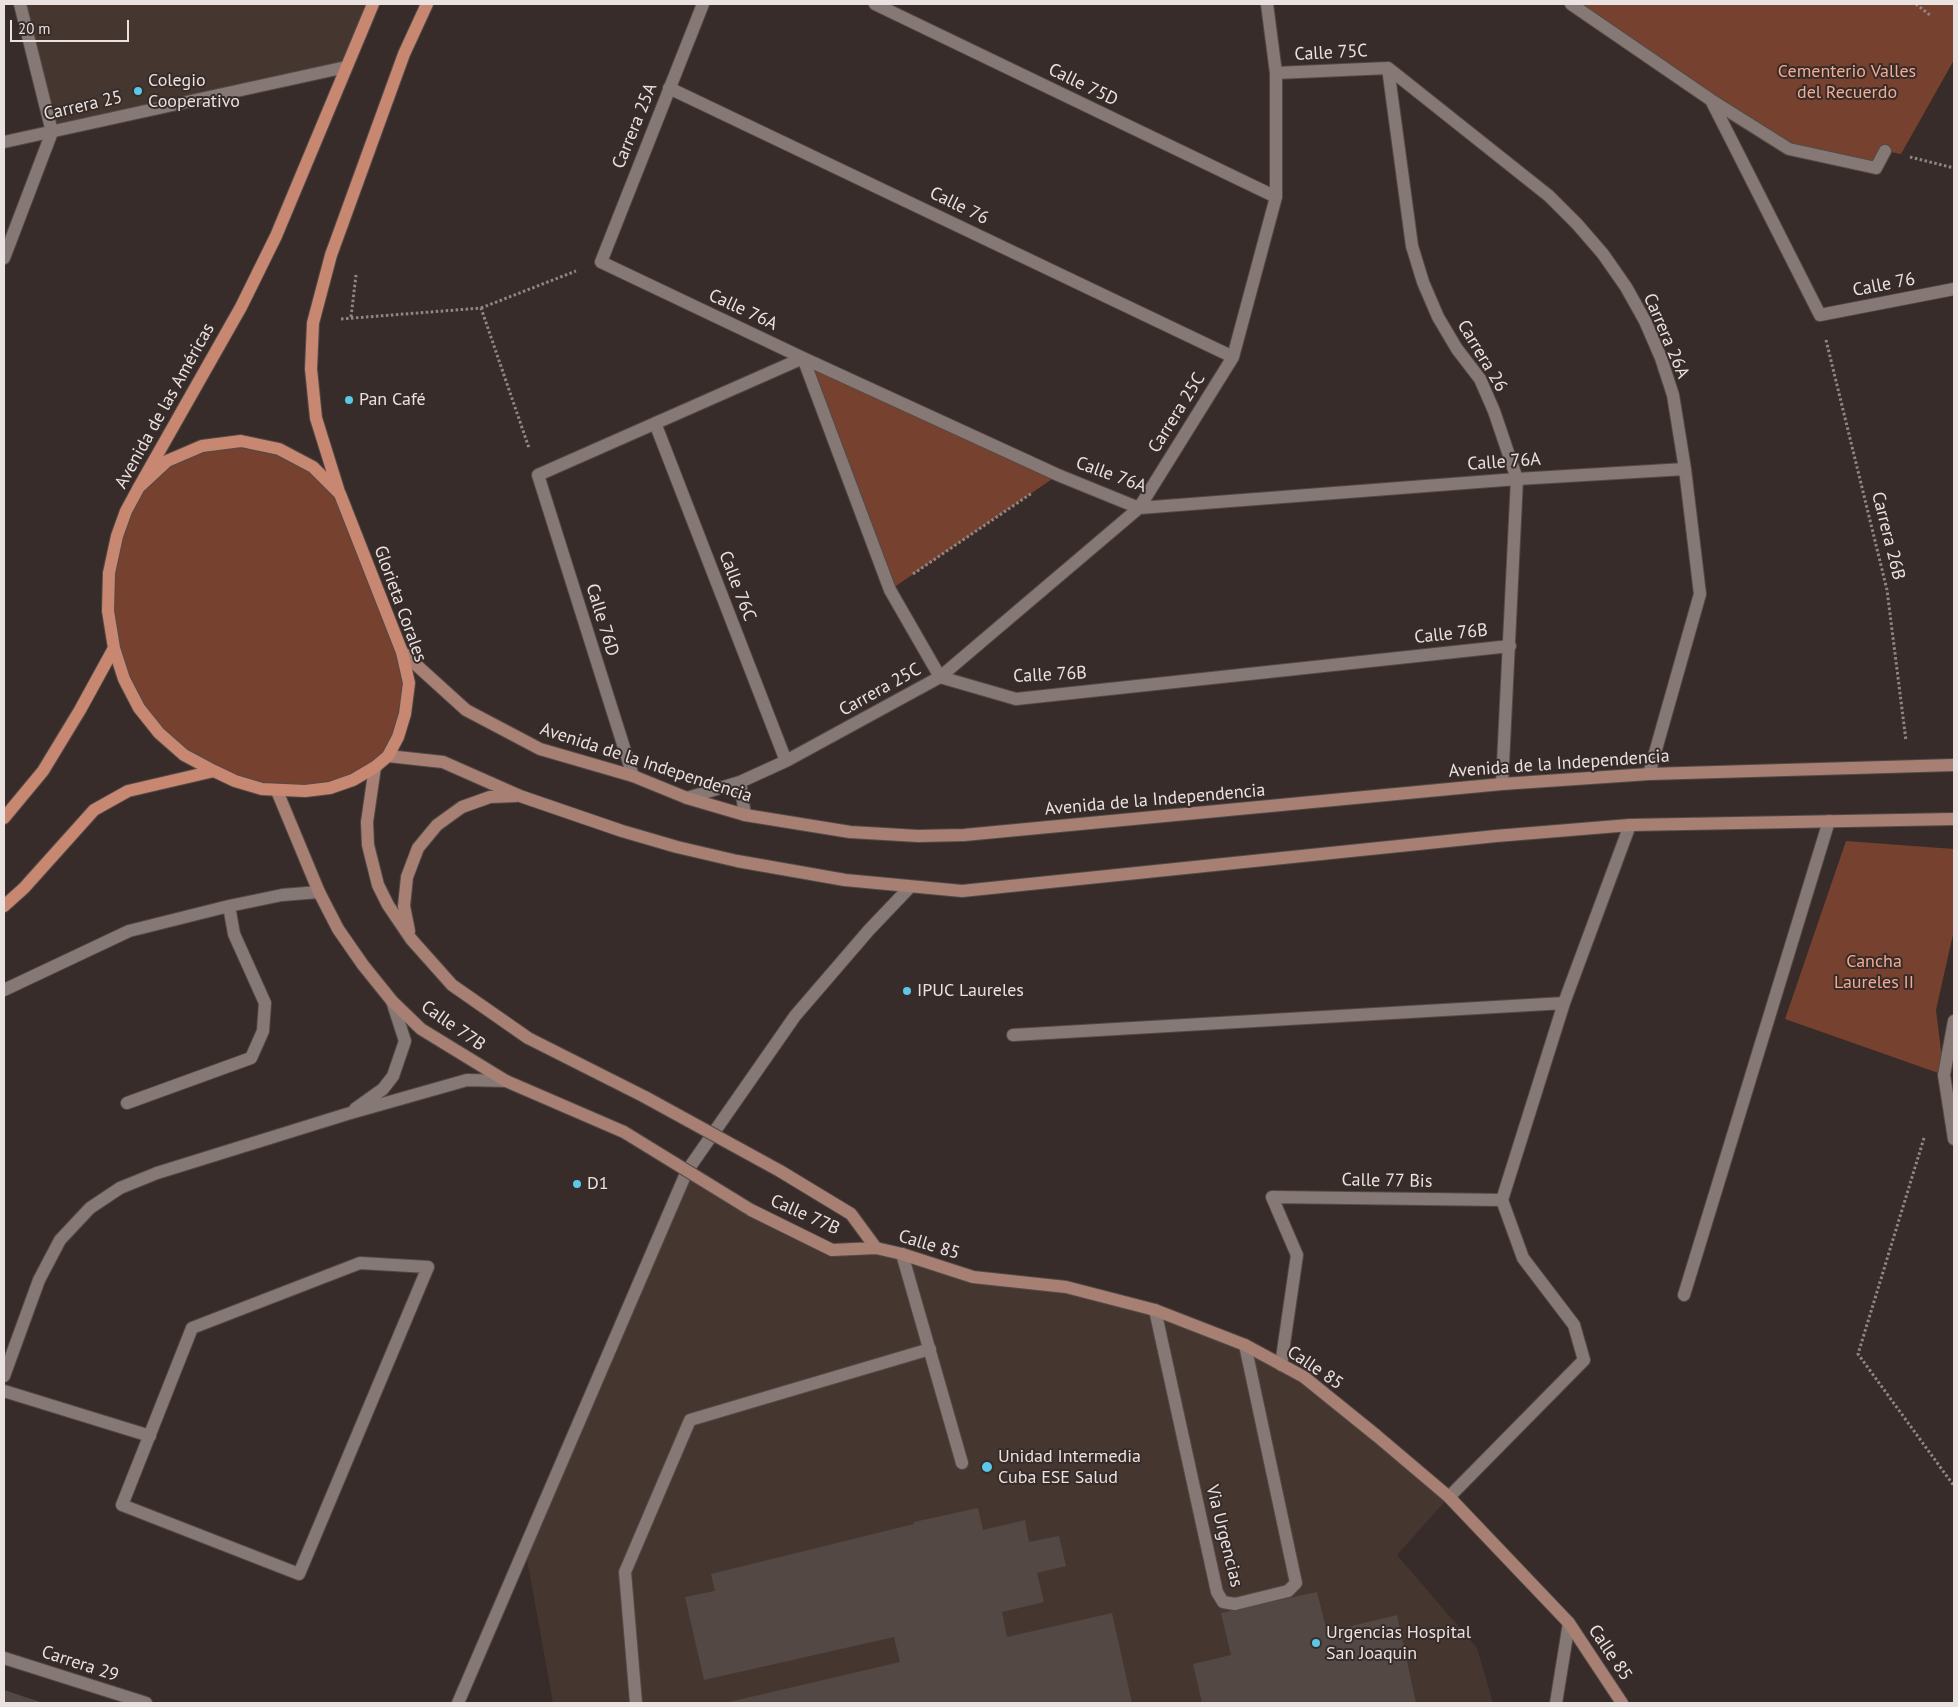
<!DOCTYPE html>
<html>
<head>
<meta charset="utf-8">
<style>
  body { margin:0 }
  #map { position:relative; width:1958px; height:1707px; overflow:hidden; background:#372c29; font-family:"PT Sans",sans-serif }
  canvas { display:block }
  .frame { position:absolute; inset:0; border:5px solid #e9e2e0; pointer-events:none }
  .scale { position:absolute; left:10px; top:20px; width:119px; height:22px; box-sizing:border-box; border:2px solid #e9e2e0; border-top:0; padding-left:6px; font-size:15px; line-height:18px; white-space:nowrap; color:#e9e2e0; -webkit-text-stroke:4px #372c29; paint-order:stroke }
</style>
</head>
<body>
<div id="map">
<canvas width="1958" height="1707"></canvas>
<div class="frame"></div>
<div class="scale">20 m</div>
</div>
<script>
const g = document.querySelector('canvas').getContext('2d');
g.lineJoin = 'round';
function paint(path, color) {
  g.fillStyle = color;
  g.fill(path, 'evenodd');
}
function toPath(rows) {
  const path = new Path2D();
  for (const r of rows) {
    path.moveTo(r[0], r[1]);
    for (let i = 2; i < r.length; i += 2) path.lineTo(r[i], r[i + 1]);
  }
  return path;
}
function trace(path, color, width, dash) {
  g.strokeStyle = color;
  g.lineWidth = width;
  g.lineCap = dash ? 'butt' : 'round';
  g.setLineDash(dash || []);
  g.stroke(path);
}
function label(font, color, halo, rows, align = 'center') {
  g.font = font + ' "PT Sans",sans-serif';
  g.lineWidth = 4;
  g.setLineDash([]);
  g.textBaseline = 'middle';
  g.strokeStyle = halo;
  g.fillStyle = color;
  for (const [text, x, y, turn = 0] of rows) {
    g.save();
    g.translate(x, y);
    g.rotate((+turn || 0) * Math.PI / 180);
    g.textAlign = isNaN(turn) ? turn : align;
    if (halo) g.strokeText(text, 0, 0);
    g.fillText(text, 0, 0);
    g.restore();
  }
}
paint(toPath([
  [20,4,373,4,346,67,52,132],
  [687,1171,832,1250,876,1248,973,1277,1066,1287,1155,1310,1281,1365,1449,1497,1397,1555,1477,1648,1493,1703,553,1703,525,1548]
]), '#463630');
paint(toPath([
  [1571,4,1954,4,1954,60,1901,154,1885,151,1876,168,1789,149],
  [803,358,1058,475,890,590],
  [202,446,279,449,340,494,409,683,388,756,353,780,277,791,184,755,139,708,108,611,126,511,167,461],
  [1846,841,1954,849,1954,930,1936,1010,1944,1075,1785,1019]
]), '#76412f');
paint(toPath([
  [978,1508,983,1530,1025,1520,1029,1542,1059,1536,1066,1566,1037,1573,1044,1602,1002,1612,1007,1637,1112,1613,1132,1703,725,1703,900,1662,894,1637,704,1680,685,1597,715,1591,711,1574,914,1524,914,1522],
  [1317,1592,1327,1632,1397,1615,1416,1703,1202,1703,1193,1664,1231,1655,1221,1613],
  [4,1690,43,1703,4,1703]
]), '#544844');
const service = toPath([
  [4,990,129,931,229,906],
  [127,1103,251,1058,263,1031,265,1003,234,934,229,906,282,895,319,892],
  [902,1254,962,1463],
  [360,1263,428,1267,299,1574,122,1505,192,1328,360,1263],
  [1155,1310,1217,1592,1223,1602,1235,1604,1288,1591,1296,1583,1245,1345],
  [4,1391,150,1436],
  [636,1703,625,1572,690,1420,930,1349],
  [1556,1703,1569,1623]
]);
const minor = toPath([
  [703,4,601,262,803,358,1058,475,1139,508,1517,479,1685,469],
  [875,4,1276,197],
  [1571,4,1711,100,1789,149,1876,168,1885,151],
  [1388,68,1549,196,1577,224,1603,254,1626,287,1645,321,1661,358,1673,395,1685,469,1700,594,1649,774],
  [1388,68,1412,246,1423,282,1438,317,1457,349,1480,379,1494,411,1517,479,1502,784],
  [1276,73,1388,68],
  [669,88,1233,357],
  [1711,100,1820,315,1954,289],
  [4,258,52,132,20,4],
  [803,358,890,590,940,677,1016,699,1510,646],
  [655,423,786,761],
  [633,776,538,475,803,358],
  [740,782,745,815],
  [687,798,740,782,786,761,940,677,1139,508,1233,357,1276,197,1276,73,1267,4],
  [1954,1021,1944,1075,1954,1139],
  [1013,1035,1564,1003],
  [355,1109,383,1089,393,1076,405,1041,392,1001],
  [1684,1295,1829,821],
  [1281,1365,1297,1255,1272,1197,1502,1200],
  [4,1376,39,1280,60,1240,90,1208,120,1188,157,1173,347,1114,467,1080,506,1081],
  [1449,1497,1584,1360,1574,1325,1523,1258,1502,1200,1564,1003,1630,825],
  [4,1658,146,1703]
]);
const tertiary = toPath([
  [4,142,346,67],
  [458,1703,687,1171,795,1016,869,930,910,887]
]);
const secondary = toPath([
  [402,652,466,710,540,749,633,776,687,798,745,815,850,832,918,836,964,835,1502,784,1649,774,1954,765],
  [388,756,443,762,520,796,622,831,677,847,737,861,845,880,962,891,1496,836,1630,825,1954,819],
  [375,767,367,822,368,845,378,885,388,905,411,939,452,985,528,1038,645,1097],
  [277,791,319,892,338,929,363,965,392,1001,421,1029,506,1081,624,1132],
  [409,931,404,906,407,877,418,848,437,825,462,807,490,797,516,796],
  [780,1171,851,1214,876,1248],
  [751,1210,832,1250,876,1248,902,1254,973,1277,1066,1287,1155,1310,1245,1345,1304,1377,1377,1436,1449,1497,1569,1623,1622,1703]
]);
const primary = toPath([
  [139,487,167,461,202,446,241,441,279,449,313,467,340,494,402,652,409,683,405,714,398,737,388,756,375,767,353,780,330,788,305,791,262,789,235,781,214,771,184,755,159,733,139,708,124,679,114,648,108,611,109,573,117,536,126,511,139,487,241,307,276,236,373,4],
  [339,492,316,418,311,369,313,323,331,255,404,54,427,4],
  [4,818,43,771,80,710,114,648],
  [4,906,24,888,94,810,128,791,214,771]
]);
trace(service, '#534a47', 14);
trace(minor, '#534a47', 14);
trace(tertiary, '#534a47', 14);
trace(secondary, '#534a47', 14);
trace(primary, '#534a47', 14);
trace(toPath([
  [1916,4,1931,16],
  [1910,157,1954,168],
  [481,308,576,271],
  [351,317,356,275],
  [341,319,481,308,529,448],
  [1826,340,1887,590,1906,741],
  [913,574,1032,493],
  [1924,1138,1858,1354,1954,1486]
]), '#908784', 3, [2.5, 2.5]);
trace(service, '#867975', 12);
trace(minor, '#867975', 12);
trace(tertiary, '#867975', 12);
trace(secondary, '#a78073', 12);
trace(primary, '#c88771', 12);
const secondaryBridge = toPath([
  [645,1097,780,1171],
  [624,1132,751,1210]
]);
trace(secondaryBridge, '#534a47', 14, []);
trace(secondaryBridge, '#a78073', 12);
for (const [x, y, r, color] of [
  [138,91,5,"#5bc8e7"],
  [349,400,5,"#5bc8e7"],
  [907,991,5,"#5bc8e7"],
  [577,1184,5,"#5bc8e7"],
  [987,1467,6,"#5bc8e7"],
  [1316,1643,5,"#5bc8e7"]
]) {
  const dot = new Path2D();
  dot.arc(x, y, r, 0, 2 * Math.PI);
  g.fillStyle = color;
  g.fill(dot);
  trace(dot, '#372c29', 2);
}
label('18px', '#e9e2e0', '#372c29', [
  ["Calle 75C",1331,53,-3],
  ["Calle 75D",1083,85,26],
  ["Carrera 25",83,106,-13],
  ["Carrera 25A",635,126,-68],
  ["Calle 76",959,206,26],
  ["Calle 76",1884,285,-11],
  ["Calle 76A",743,310,25],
  ["Carrera 26A",1666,336,67],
  ["Carrera 26",1482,356,59],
  ["Avenida de las Américas",165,406,-61],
  ["Carrera 25C",1177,413,-58],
  ["Calle 76A",1504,462,-4],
  ["Calle 76A",1111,475,20],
  ["Carrera 26B",1888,536,76],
  ["Calle 76C",737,586,69],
  ["Glorieta Corales",400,604,70],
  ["Calle 76D",602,620,73],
  ["Calle 76B",1451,634,-6],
  ["Calle 76B",1050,675,-3],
  ["Carrera 25C",880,690,-29],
  ["Avenida de la Independencia",646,763,18],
  ["Avenida de la Independencia",1559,764,-4],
  ["Avenida de la Independencia",1155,800,-5],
  ["Calle 77B",453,1026,35],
  ["Calle 77 Bis",1387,1181,1],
  ["Calle 77B",805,1215,24],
  ["Calle 85",929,1245,17],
  ["Calle 85",1315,1368,34],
  ["Via Urgencias",1224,1536,76],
  ["Calle 85",1610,1653,56],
  ["Carrera 29",80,1664,18]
]);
label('18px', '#f3ab92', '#372c29', [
  ["Cementerio Valles",1847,72],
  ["del Recuerdo",1847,93],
  ["Cancha",1874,962],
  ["Laureles II",1874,983]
]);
label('18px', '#e9e2e0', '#372c29', [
  ["Colegio",148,81],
  ["Cooperativo",148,102],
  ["Pan Café",359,400],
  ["IPUC Laureles",917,991],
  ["D1",587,1184],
  ["Unidad Intermedia",998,1457],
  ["Cuba ESE Salud",998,1478],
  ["Urgencias Hospital",1326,1633],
  ["San Joaquin",1326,1654]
], 'left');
</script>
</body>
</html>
